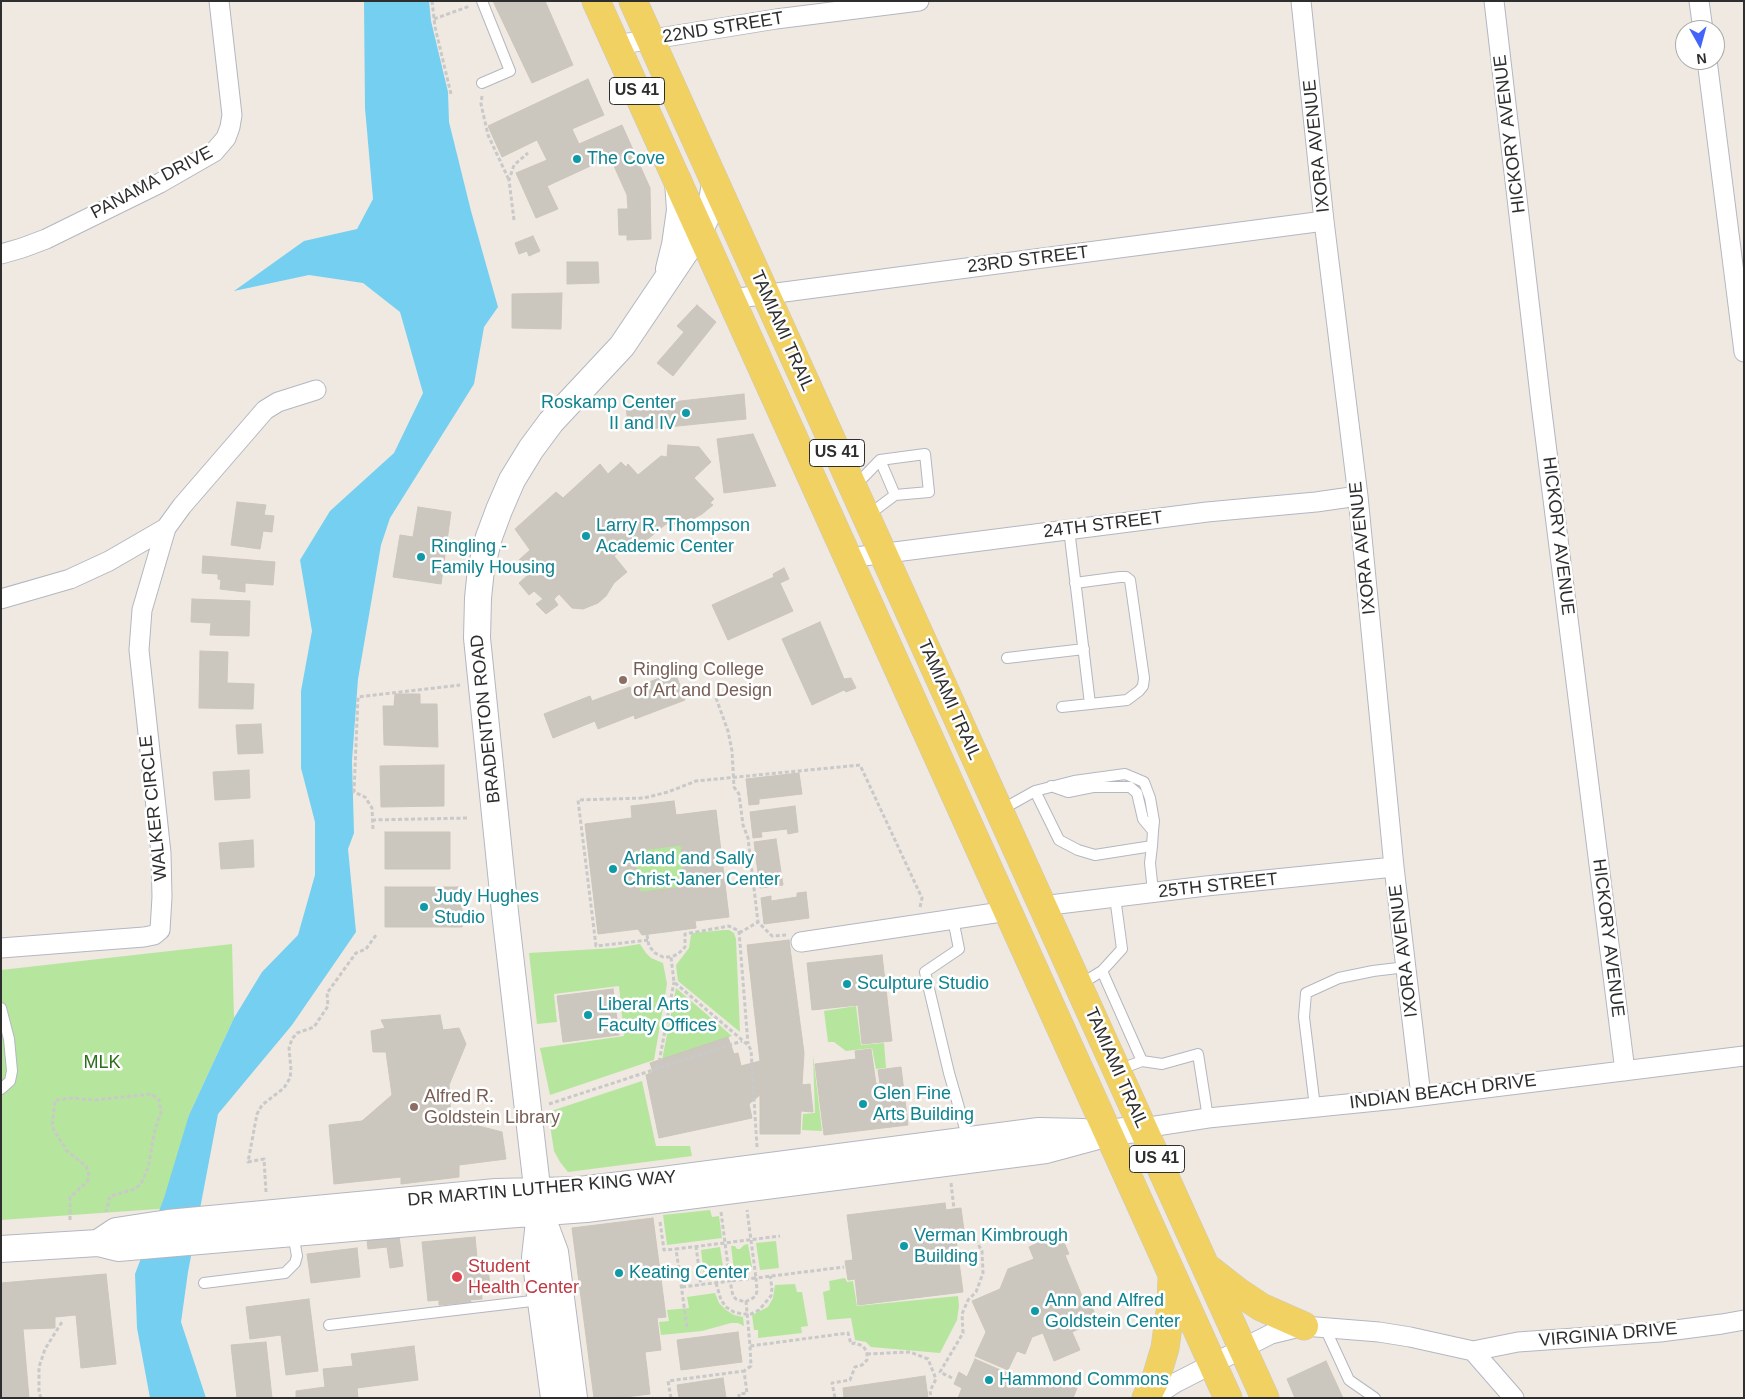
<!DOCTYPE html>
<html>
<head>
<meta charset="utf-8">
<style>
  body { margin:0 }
  #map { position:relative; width:1745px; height:1399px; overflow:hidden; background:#efe9e1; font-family:Arial,sans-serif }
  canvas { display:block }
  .frame { position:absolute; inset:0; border:2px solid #2e2e2e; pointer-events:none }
  .north { position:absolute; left:1675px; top:20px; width:50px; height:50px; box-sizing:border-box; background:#fff; border:1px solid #ababab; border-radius:50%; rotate:173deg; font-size:14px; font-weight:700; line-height:20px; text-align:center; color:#2e2e2e }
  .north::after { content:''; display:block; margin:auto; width:18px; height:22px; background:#4264fb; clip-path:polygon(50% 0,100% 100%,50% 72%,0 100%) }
</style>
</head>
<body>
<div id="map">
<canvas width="1745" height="1399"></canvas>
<div class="frame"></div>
<div class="north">N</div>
</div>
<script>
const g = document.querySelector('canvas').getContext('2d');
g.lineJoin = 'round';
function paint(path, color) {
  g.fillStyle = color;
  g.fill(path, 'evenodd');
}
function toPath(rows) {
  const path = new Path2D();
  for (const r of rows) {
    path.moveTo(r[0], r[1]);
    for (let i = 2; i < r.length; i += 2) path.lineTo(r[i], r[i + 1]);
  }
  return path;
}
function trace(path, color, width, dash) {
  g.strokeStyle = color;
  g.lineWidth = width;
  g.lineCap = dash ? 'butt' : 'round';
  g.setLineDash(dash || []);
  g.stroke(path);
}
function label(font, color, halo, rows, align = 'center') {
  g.font = font + ' Arial,sans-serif';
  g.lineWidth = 5;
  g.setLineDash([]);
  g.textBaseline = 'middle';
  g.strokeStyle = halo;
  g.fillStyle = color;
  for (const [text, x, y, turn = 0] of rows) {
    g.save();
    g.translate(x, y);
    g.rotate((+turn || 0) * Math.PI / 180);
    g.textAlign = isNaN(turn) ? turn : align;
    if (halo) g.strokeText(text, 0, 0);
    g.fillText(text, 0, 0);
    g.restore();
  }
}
paint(toPath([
  [681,845,685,887,640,892,634,851],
  [724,930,729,930,734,933,736,939,740,1032,678,981,677,974,676,965,689,948,691,935,693,933],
  [232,944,234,1018,189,1115,172,1208,1,1220,1,970],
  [640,944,646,953,651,958,663,963,667,984,654,1060,550,1095,540,1048,624,1036,619,986,554,994,557,1022,537,1024,529,953,615,948],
  [676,988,732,1036,662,1060],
  [856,1006,861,1045,884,1043,886,1068,876,1069,872,1048,846,1051,834,1042,828,1042,824,1011],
  [813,1055,822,1131,802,1130,803,1114,815,1113],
  [642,1081,656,1146,690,1146,692,1156,568,1172,560,1162,554,1151,548,1112],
  [710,1210,712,1217,719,1216,722,1238,667,1245,663,1215],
  [776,1241,779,1268,760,1270,756,1243],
  [748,1244,752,1267,747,1269,742,1273,738,1270,734,1270,731,1246,735,1246,737,1249,740,1249,744,1245],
  [720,1247,724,1274,704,1276,701,1250],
  [845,1278,847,1282,853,1281,857,1306,958,1296,959,1306,957,1320,940,1353,871,1347,866,1342,855,1340,851,1318,827,1320,823,1292,830,1290,829,1281],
  [795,1284,797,1292,802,1292,808,1326,801,1327,802,1333,758,1338,758,1330,754,1330,752,1315,768,1307,773,1298,775,1285],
  [715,1293,719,1303,726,1310,734,1315,743,1317,744,1326,738,1323,731,1323,702,1331,661,1335,659,1322,669,1321,667,1310,689,1308,687,1297]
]), '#b6e59e');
paint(toPath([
  [364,1,429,1,431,21,448,92,449,122,471,211,498,307,484,327,474,384,390,518,381,545,358,679,352,761,354,833,348,849,356,932,292,1025,218,1114,188,1272,181,1322,206,1398,150,1398,137,1328,135,1274,164,1198,189,1115,234,1018,262,972,298,935,315,875,315,822,301,768,301,691,312,631,300,560,330,511,394,453,423,393,400,312,363,283,309,275,234,291,304,241,357,229,373,199,365,108]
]), '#75cff0');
const building = toPath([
  [493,1,545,1,573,65,532,83,493,1],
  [588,79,604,115,572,129,579,144,622,125,650,188,651,239,627,240,627,235,619,235,618,209,628,209,627,195,610,157,547,186,558,209,536,218,516,173,547,160,537,140,502,157,488,126,588,79],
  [533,236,540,251,529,256,527,251,519,254,515,243,533,236],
  [567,262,598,262,599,283,567,284,567,262],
  [562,293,561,329,512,328,512,294,562,293],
  [697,305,716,322,673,376,657,363,684,332,677,326,697,305],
  [744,394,746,419,629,431,626,407,744,394],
  [753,434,776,486,724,493,717,439,753,434],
  [668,445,699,447,711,462,694,478,714,499,710,503,713,505,702,514,693,519,691,517,688,520,690,525,666,524,637,548,630,542,614,556,627,572,614,583,606,596,598,603,583,609,572,608,559,594,554,599,558,605,546,614,536,604,543,599,534,591,529,595,519,583,529,574,519,560,530,550,515,529,556,492,563,498,600,464,608,474,621,462,626,467,628,464,638,475,661,456,667,457,668,445],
  [237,502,266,505,264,515,274,516,272,532,263,531,260,549,231,545,237,502],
  [418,507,451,512,441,584,393,577,400,535,413,537,418,507],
  [203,556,275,562,273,585,245,583,245,592,220,589,221,580,218,579,218,574,202,573,203,556],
  [784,568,789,579,780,583,793,611,728,640,712,605,774,577,773,574,784,568],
  [192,599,250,601,249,636,210,635,211,623,191,622,192,599],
  [820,622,844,679,851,678,856,688,846,692,844,690,812,705,782,639,820,622],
  [200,651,228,652,227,683,254,684,253,709,199,708,200,651],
  [675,672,685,700,635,719,634,715,598,729,595,721,553,738,544,714,590,696,592,701,630,687,631,689,675,672],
  [395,694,420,694,420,704,437,704,438,747,384,745,383,706,394,706,395,694],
  [261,724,263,753,238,754,236,725,261,724],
  [444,765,444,806,381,807,380,766,444,765],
  [249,770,250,798,215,800,213,772,249,770],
  [799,773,802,794,759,799,759,804,749,805,746,779,799,773],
  [674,801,676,815,716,810,729,917,695,921,696,928,642,935,638,929,598,934,585,824,632,818,631,806,674,801],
  [681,845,685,887,640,892,634,851,681,845],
  [795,806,798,832,788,834,787,829,761,832,762,837,753,838,750,812,795,806],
  [385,832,450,832,450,869,385,869,385,832],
  [776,839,783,885,760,888,754,842,776,839],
  [253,840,254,867,221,869,219,843,253,840],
  [385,887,462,887,462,927,385,927,385,887],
  [806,892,809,918,764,924,761,898,771,896,771,901,797,897,797,893,806,892],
  [789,940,804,1053,802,1085,810,1084,813,1112,801,1111,800,1134,760,1134,760,1095,749,1104,752,1118,659,1138,646,1075,653,1072,650,1063,728,1037,734,1054,738,1053,741,1066,760,1061,747,945,789,940],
  [882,955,892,1041,862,1044,858,1005,812,1010,807,963,882,955],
  [613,989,619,1035,563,1042,557,996,613,989],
  [440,1015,443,1030,459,1028,466,1044,449,1085,451,1119,502,1132,506,1159,459,1165,459,1177,401,1184,401,1177,334,1184,329,1125,362,1121,392,1095,386,1052,373,1052,371,1031,385,1028,381,1020,440,1015],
  [871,1049,876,1084,880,1084,878,1070,901,1067,908,1125,824,1135,815,1064,856,1059,855,1051,871,1049],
  [945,1203,946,1210,961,1208,964,1231,955,1232,963,1292,858,1305,855,1279,848,1280,845,1261,853,1260,847,1215,945,1203],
  [653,1218,666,1317,657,1318,661,1350,645,1352,650,1394,617,1398,594,1398,572,1228,653,1218],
  [1060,1233,1069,1254,1065,1255,1084,1301,1089,1300,1098,1321,1072,1332,1080,1350,1054,1361,1043,1333,1032,1337,1025,1354,1017,1351,1008,1370,975,1356,986,1332,972,1301,1000,1289,1008,1269,1034,1259,1029,1247,1060,1233],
  [399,1236,403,1266,390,1268,387,1247,368,1249,367,1240,399,1236],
  [475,1237,478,1268,488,1267,490,1287,481,1287,482,1299,470,1300,471,1302,439,1305,439,1300,428,1301,422,1242,475,1237],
  [357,1248,360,1277,311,1283,307,1254,357,1248],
  [106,1274,116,1364,81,1368,76,1315,55,1317,55,1328,23,1329,29,1398,1,1398,1,1283,106,1274],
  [309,1299,318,1371,286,1375,281,1335,250,1339,246,1307,309,1299],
  [738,1332,742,1362,681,1370,677,1340,738,1332],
  [266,1342,272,1398,237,1398,231,1345,266,1342],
  [414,1346,418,1380,357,1388,358,1398,296,1398,296,1391,325,1387,323,1369,353,1366,351,1354,414,1346],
  [975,1359,1037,1386,1042,1373,1077,1388,1073,1398,958,1398,962,1388,954,1384,959,1372,967,1377,975,1359],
  [1326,1361,1343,1398,1295,1398,1287,1379,1326,1361],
  [925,1376,928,1398,844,1398,843,1388,925,1376],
  [723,1378,726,1398,679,1398,677,1385,723,1378]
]);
paint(building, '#cbc7bf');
trace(building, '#cbc5ba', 1);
const lane = toPath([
  [482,1,510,71,482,83],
  [880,460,895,495],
  [854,487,880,460,925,454,929,492,895,495,867,516],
  [1069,529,1090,704],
  [1007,658,1084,649],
  [1062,707,1127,700,1139,691,1143,686,1144,678,1130,580,1126,577,1120,577,1075,583],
  [1051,786,1068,792,1093,787,1130,787,1137,793,1143,819,1153,831],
  [1001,810,1035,791],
  [1152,846,1095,855,1078,850,1059,840,1035,791,1074,781,1125,774,1144,782,1150,798,1154,821,1153,831,1152,846,1150,863,1153,892],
  [953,919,959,949,925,972,949,1073,968,1139],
  [1102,971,1142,1061,1118,1070],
  [1079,985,1102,971,1122,949,1115,897],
  [1,1008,9,1039,12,1071,10,1081,1,1089],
  [1142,1061,1162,1064,1198,1054,1208,1118],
  [1315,1107,1304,1017,1306,993,1339,978,1373,971,1406,967],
  [204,1283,285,1273,295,1263,297,1256,293,1234],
  [329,1325,540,1300],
  [1324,1326,1349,1380,1375,1398]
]);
const street = toPath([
  [1301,1,1324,221,1358,496,1394,867,1421,1096],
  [1494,1,1541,404,1625,1071],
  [1699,1,1703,30],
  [616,45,776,19,919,1],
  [1707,60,1744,352],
  [1,254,22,248,46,239,160,183,214,152,226,138,230,127,232,115,219,1],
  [731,299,1324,221],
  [848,558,1207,512,1316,502,1358,496],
  [1,599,70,579,109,561,166,528,182,506,265,410,278,402,316,390],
  [1042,906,1206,886,1394,867],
  [801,942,1008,911],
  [1,948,144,937,154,935,160,930,162,897,161,853,139,650,142,610,166,528],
  [1143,1128,1208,1118,1397,1099,1744,1056],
  [1473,1351,1518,1342,1660,1332,1722,1324,1744,1320],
  [1152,1398,1175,1383,1271,1334,1304,1326,1379,1332,1410,1337,1473,1351,1514,1398]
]);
const secondary = toPath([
  [669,269,675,245,680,210,678,181],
  [542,1217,555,1252,574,1398],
  [98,1243,116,1231,168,1223,496,1192,579,1190,655,1181,1039,1131,1083,1132],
  [1,1249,98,1243,118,1248,504,1215,586,1209,1046,1150,1109,1133,1143,1128],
  [554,1398,535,1257,540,1213,505,912,477,638,478,598,481,569,489,537,499,510,512,480,531,449,551,422,622,346,700,230,711,206,715,184]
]);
const primary = toPath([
  [596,1,1228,1398],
  [633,1,1265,1398],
  [1209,1269,1237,1291,1261,1307,1304,1326],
  [1146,1398,1156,1378,1165,1348,1171,1305,1172,1278]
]);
trace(lane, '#b4b7c1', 12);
trace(street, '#b4b7c1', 21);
trace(secondary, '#b4b7c1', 28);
trace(primary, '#c9c9c9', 29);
trace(toPath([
  [432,1,435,27,451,94],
  [434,19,470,6],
  [482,96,481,104,488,135,509,180],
  [514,220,509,180,514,165,528,153],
  [716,698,728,731,732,751,734,787,739,794,743,825,748,838,758,922,772,936,786,935],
  [372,820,467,818],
  [373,829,372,808,365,797,354,792,358,697,460,685],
  [739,931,748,1044],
  [647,935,649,946,655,953,663,957,671,957],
  [648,940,596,946,578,800,644,798,668,792,696,781,860,765,922,898,920,907],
  [658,1068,674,982],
  [549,1104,742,1041],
  [757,1147,751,1050,748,1045,674,982,671,957,678,954,685,947,685,934,729,926,741,932,758,922],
  [951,1183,954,1209],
  [266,1192,264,1159,248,1162,257,1114,262,1105,284,1088,290,1078,291,1070,289,1048,292,1039,297,1033,314,1027,328,1006,327,993,356,953,366,949,376,935],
  [721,1212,730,1281,756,1278,747,1210],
  [70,1220,70,1197,87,1182,89,1176,86,1166,67,1151,52,1127,55,1100,72,1098,94,1100,152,1094,159,1100,161,1113,155,1129,148,1168,141,1184,135,1189,110,1196,106,1212],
  [660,1222,664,1250,676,1249],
  [696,1246,701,1285],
  [716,1283,721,1300,726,1307,734,1312,742,1314,751,1314,759,1310,771,1296,772,1288,770,1276],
  [682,1287,730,1281,733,1296,736,1299,745,1302,753,1298,756,1295,757,1291,756,1278,844,1267],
  [746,1301,750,1346,848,1333,851,1344,855,1343,863,1346,867,1352,867,1360,862,1365,855,1367,850,1380,832,1383,835,1398],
  [687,1327,676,1249,780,1236],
  [867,1354,910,1352,928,1359,936,1379,930,1391,931,1398],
  [952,1378,940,1372,963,1333,962,1314,968,1300,976,1292,983,1273,982,1251,975,1239,960,1231],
  [41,1398,39,1392,39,1367,45,1349,62,1322],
  [671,1398,668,1381,744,1371],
  [739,1398,739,1394,747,1393,744,1371,751,1366,750,1346]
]), '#c9c9c9', 3, [4, 2.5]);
trace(lane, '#fff', 10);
trace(street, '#fff', 19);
trace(secondary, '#fff', 26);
trace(primary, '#f2d163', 28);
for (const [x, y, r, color] of [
  [577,159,5,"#0f9aa8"],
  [686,413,5,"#0f9aa8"],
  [586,536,5,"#0f9aa8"],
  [421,557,5,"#0f9aa8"],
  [623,680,5,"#8d6e63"],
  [613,869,5,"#0f9aa8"],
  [424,907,5,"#0f9aa8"],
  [847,984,5,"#0f9aa8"],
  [588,1015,5,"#0f9aa8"],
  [863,1104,5,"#0f9aa8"],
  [414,1107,5,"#8d6e63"],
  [904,1246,5,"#0f9aa8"],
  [619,1273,5,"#0f9aa8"],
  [457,1277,6,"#e0444e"],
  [1035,1311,5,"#0f9aa8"],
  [989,1380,5,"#0f9aa8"]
]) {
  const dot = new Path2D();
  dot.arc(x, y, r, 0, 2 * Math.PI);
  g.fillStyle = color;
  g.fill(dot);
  trace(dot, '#fff', 2);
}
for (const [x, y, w] of [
  [637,91,55],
  [837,453,55],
  [1157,1159,55]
]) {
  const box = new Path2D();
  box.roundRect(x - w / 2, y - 13.5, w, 27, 4);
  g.fillStyle = '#fff';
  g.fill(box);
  trace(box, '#2e2e2e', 1);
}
label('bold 16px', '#2e2e2e', null, [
  ["US 41",637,91],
  ["US 41",837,453],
  ["US 41",1157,1159]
]);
label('18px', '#2e2e2e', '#fff', [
  ["22ND STREET",723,28,-9],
  ["HICKORY AVENUE",1510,134,-97],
  ["IXORA AVENUE",1317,146,-96],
  ["PANAMA DRIVE",152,183,-28],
  ["23RD STREET",1028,260,-7],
  ["TAMIAMI TRAIL",782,331,66],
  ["24TH STREET",1103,525,-7],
  ["HICKORY AVENUE",1558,536,83],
  ["IXORA AVENUE",1363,548,-96],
  ["TAMIAMI TRAIL",949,700,66],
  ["BRADENTON ROAD",486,719,-96],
  ["WALKER CIRCLE",154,808,-96],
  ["25TH STREET",1218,886,-6],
  ["HICKORY AVENUE",1608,938,83],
  ["IXORA AVENUE",1404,951,-97],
  ["TAMIAMI TRAIL",1116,1068,66],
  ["INDIAN BEACH DRIVE",1443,1092,-7],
  ["DR MARTIN LUTHER KING WAY",542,1189,-5],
  ["VIRGINIA DRIVE",1608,1335,-5]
]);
label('18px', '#0d838f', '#fff', [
  ["The Cove",587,159],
  ["Roskamp Center",676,403,"right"],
  ["II and IV",676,424,"right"],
  ["Larry R. Thompson",596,526],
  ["Academic Center",596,547],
  ["Ringling -",431,547],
  ["Family Housing",431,568],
  ["Arland and Sally",623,859],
  ["Christ-Janer Center",623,880],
  ["Judy Hughes",434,897],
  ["Studio",434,918],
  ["Sculpture Studio",857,984],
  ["Liberal Arts",598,1005],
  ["Faculty Offices",598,1026],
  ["Glen Fine",873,1094],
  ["Arts Building",873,1115],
  ["Verman Kimbrough",914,1236],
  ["Building",914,1257],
  ["Keating Center",629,1273],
  ["Ann and Alfred",1045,1301],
  ["Goldstein Center",1045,1322],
  ["Hammond Commons",999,1380]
], 'left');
label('18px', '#785e54', '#fff', [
  ["Ringling College",633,670],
  ["of Art and Design",633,691],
  ["Alfred R.",424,1097],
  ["Goldstein Library",424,1118]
], 'left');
label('18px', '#2c6e1b', '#fff', [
  ["MLK",102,1063]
]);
label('18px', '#be3a42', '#fff', [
  ["Student",468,1267],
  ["Health Center",468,1288]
], 'left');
</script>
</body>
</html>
